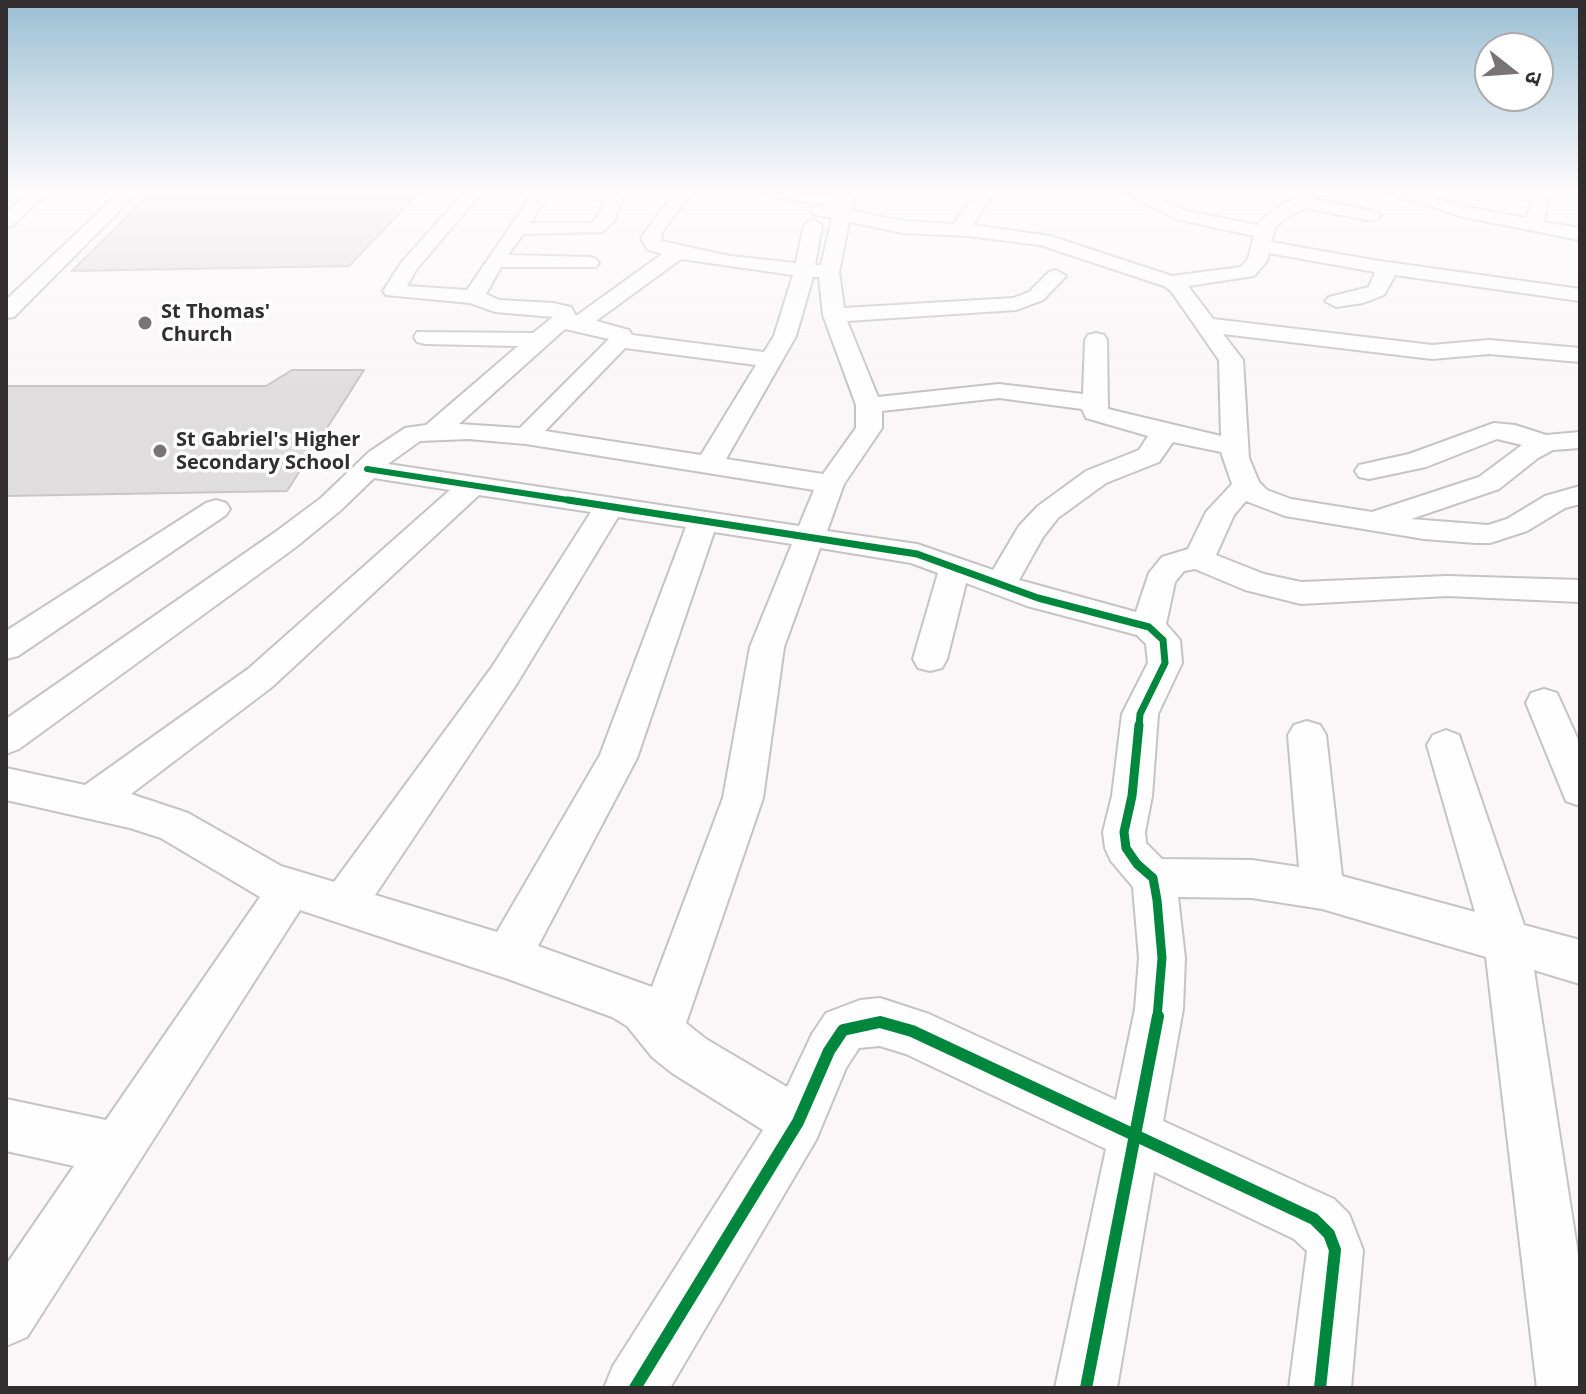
<!DOCTYPE html>
<html>
<head>
<meta charset="utf-8">
<style>
  body { margin:0 }
  #map { position:relative; width:1586px; height:1394px; overflow:hidden; background:#fbf6f8; font-family:"Open Sans","Noto Sans Devanagari",sans-serif }
  canvas { display:block }
  .frame { position:absolute; inset:0; border:8px solid #322e30; pointer-events:none }
  .north { position:absolute; left:1474px; top:32px; width:80px; height:80px; box-sizing:border-box; background:#fff; border:2px solid #adabac; border-radius:50%; rotate:107deg; font-size:22px; font-weight:700; line-height:32px; text-align:center; color:#322e30 }
  .north::after { content:''; display:block; margin:auto; width:28px; height:36px; background:#787476; clip-path:polygon(50% 0,100% 100%,50% 72%,0 100%) }
</style>
</head>
<body>
<div id="map">
<canvas width="1586" height="1394"></canvas>
<div class="frame"></div>
<div class="north">उ</div>
</div>
<script>
const g = document.querySelector('canvas').getContext('2d');
g.lineJoin = 'round';
function paint(path, color) {
  g.fillStyle = color;
  g.fill(path, 'evenodd');
}
function toPath(rows) {
  const path = new Path2D();
  for (const r of rows) {
    path.moveTo(r[0], r[1]);
    for (let i = 2; i < r.length; i += 2) path.lineTo(r[i], r[i + 1]);
  }
  return path;
}
function trace(path, color, width, dash) {
  g.strokeStyle = color;
  g.lineWidth = width;
  g.lineCap = dash ? 'butt' : 'round';
  g.setLineDash(dash || []);
  g.stroke(path);
}
function label(font, color, halo, rows, align = 'center') {
  g.font = font + ' "Open Sans",sans-serif';
  g.lineWidth = 7;
  g.setLineDash([]);
  g.textBaseline = 'middle';
  g.strokeStyle = halo;
  g.fillStyle = color;
  for (const [text, x, y, turn = 0] of rows) {
    g.save();
    g.translate(x, y);
    g.rotate((+turn || 0) * Math.PI / 180);
    g.textAlign = isNaN(turn) ? turn : align;
    if (halo) g.strokeText(text, 0, 0);
    g.fillText(text, 0, 0);
    g.restore();
  }
}
const building = toPath([
  [151,192,420,192,349,266,72,271,151,192],
  [292,370,364,370,287,491,6,496,6,386,266,386,292,370]
]);
paint(building, '#e0ddde');
trace(building, '#c9c5c6', 2);
const minor = toPath([
  [30,192,49,192,12,226,6,227,6,213,30,192],
  [120,192,138,192,14,317,6,318,6,300,120,192],
  [464,192,482,192,416,270,407,286,467,290,534,192,551,192,530,223,591,223,597,218,608,192,625,192,614,221,602,232,523,234,508,255,589,257,596,259,599,263,596,267,501,267,486,294,499,300,553,303,571,307,576,316,662,254,647,249,641,238,675,192,692,192,662,232,661,241,730,256,796,263,804,225,813,219,822,225,815,265,821,265,832,218,813,214,810,210,819,205,835,206,773,197,765,192,837,196,838,192,855,192,852,211,903,221,954,224,976,192,993,192,973,225,1050,236,1172,276,1241,267,1248,259,1254,236,1176,219,1123,192,1146,192,1187,211,1257,225,1273,210,1297,198,1296,192,1313,192,1315,199,1378,212,1381,216,1372,221,1306,208,1285,218,1275,228,1271,242,1373,260,1580,289,1580,301,1395,275,1384,295,1363,303,1336,307,1325,301,1329,297,1369,287,1375,272,1269,253,1267,261,1254,276,1188,286,1213,319,1432,345,1489,340,1580,348,1580,362,1489,354,1432,359,1223,334,1243,360,1249,458,1259,482,1267,490,1291,499,1372,512,1479,477,1522,445,1497,439,1426,467,1369,479,1359,477,1355,471,1359,465,1409,454,1494,423,1515,425,1546,435,1580,432,1580,448,1553,450,1538,458,1499,489,1411,519,1488,525,1507,519,1545,496,1580,486,1580,504,1565,508,1527,531,1490,543,1476,543,1424,539,1285,516,1246,501,1234,515,1216,555,1264,574,1301,582,1447,576,1580,580,1580,602,1447,596,1301,604,1245,590,1195,569,1184,571,1175,582,1166,624,1180,640,1182,663,1158,714,1152,796,1145,832,1146,843,1162,859,1252,860,1299,867,1288,735,1294,725,1307,721,1320,725,1326,735,1342,876,1475,912,1427,745,1433,735,1446,730,1459,735,1524,925,1580,940,1580,984,1534,970,1580,1267,1580,1388,1537,1388,1486,957,1322,909,1252,898,1178,897,1185,958,1183,1009,1163,1121,1334,1199,1349,1214,1363,1250,1351,1388,1289,1388,1307,1251,1294,1239,1154,1172,1117,1388,1055,1388,1106,1149,906,1054,880,1046,859,1048,846,1068,816,1140,670,1388,604,1388,613,1366,763,1130,672,1073,652,1057,627,1026,612,1017,508,979,300,910,27,1337,6,1346,6,1265,74,1166,6,1151,6,1099,106,1120,260,897,161,838,130,828,6,800,6,768,85,785,248,669,450,490,374,478,341,510,296,547,19,749,6,754,6,719,274,533,321,498,369,452,405,428,426,425,518,346,425,344,417,342,414,337,417,332,533,333,553,317,495,312,470,303,386,295,383,291,401,263,464,192],
  [849,222,903,233,967,236,1040,245,1164,286,1171,291,1219,360,1221,436,1108,409,1107,340,1104,335,1096,333,1088,335,1085,340,1083,394,999,384,878,397,847,321,1016,310,1043,300,1066,276,1056,270,1049,272,1029,292,1013,298,844,308,839,272,849,222],
  [681,259,793,275,774,336,764,352,632,335,629,330,596,321,681,259],
  [813,277,819,277,823,315,856,405,856,428,823,474,726,459,796,336,813,277],
  [565,329,609,339,520,428,459,424,565,329],
  [625,348,756,365,701,455,545,431,625,348],
  [999,398,1082,409,1086,418,1148,436,1139,450,1086,471,1038,506,1019,526,993,570,917,544,827,531,844,484,882,428,882,411,999,398],
  [468,439,526,444,814,490,799,526,388,464,420,441,468,439],
  [1173,442,1221,452,1232,484,1206,512,1188,549,1162,557,1149,573,1136,612,1019,580,1043,537,1058,518,1106,483,1159,462,1173,442],
  [479,495,591,512,492,667,334,882,281,866,188,813,131,794,272,687,479,495],
  [618,517,686,527,600,755,497,932,375,895,516,685,618,517],
  [714,532,792,544,750,647,723,798,652,987,538,946,637,758,714,532],
  [820,548,911,563,938,573,913,659,918,668,930,671,942,668,947,659,966,583,1027,606,1137,635,1146,644,1148,663,1122,714,1112,796,1103,832,1105,848,1111,861,1133,887,1139,958,1135,1009,1116,1100,929,1014,880,998,860,1000,826,1013,812,1034,787,1087,706,1039,686,1023,763,798,784,647,820,548],
  [1387,192,1415,192,1466,207,1526,218,1534,192,1551,192,1543,222,1580,228,1580,240,1463,217,1387,192],
  [216,500,226,503,230,509,226,515,18,656,6,659,6,631,206,503,216,500],
  [1544,689,1557,693,1580,744,1580,806,1566,801,1526,703,1531,693,1544,689]
]);
trace(minor, '#c6c3c4', 4);
paint(minor, '#fefefe');
trace(toPath([
  [367,469,581,502]
]), '#00873e', 6);
trace(toPath([
  [568,500,917,554,1038,598,1149,627,1163,640,1165,663,1140,714,1139,727]
]), '#00873e', 7);
trace(toPath([
  [1139,725,1132,796,1124,832,1126,848,1137,864,1153,878,1157,900,1162,958,1157,1018]
]), '#00873e', 9);
trace(toPath([
  [635,1388,798,1122,829,1051,843,1030,880,1022,912,1031,1314,1219,1329,1234,1335,1250,1320,1388],
  [1086,1388,1158,1016]
]), '#00873e', 12);
const sky = g.createLinearGradient(0, 0, 0, 388);
sky.addColorStop(0, '#9abfd4');
sky.addColorStop(0.49, '#fdfbfc');
sky.addColorStop(1, '#fdfbfc00');
g.fillStyle = sky;
g.fillRect(0, 0, 1586, 388);
for (const [x, y, r, color] of [
  [145,323,8,"#787476"],
  [160,451,8,"#787476"]
]) {
  const dot = new Path2D();
  dot.arc(x, y, r, 0, 2 * Math.PI);
  g.fillStyle = color;
  g.fill(dot);
  trace(dot, '#fff', 3);
}
label('bold 20px', '#322e30', '#fff', [
  ["St Thomas'",161,312],
  ["Church",161,335],
  ["St Gabriel's Higher",176,440],
  ["Secondary School",176,463]
], 'left');
</script>
</body>
</html>
